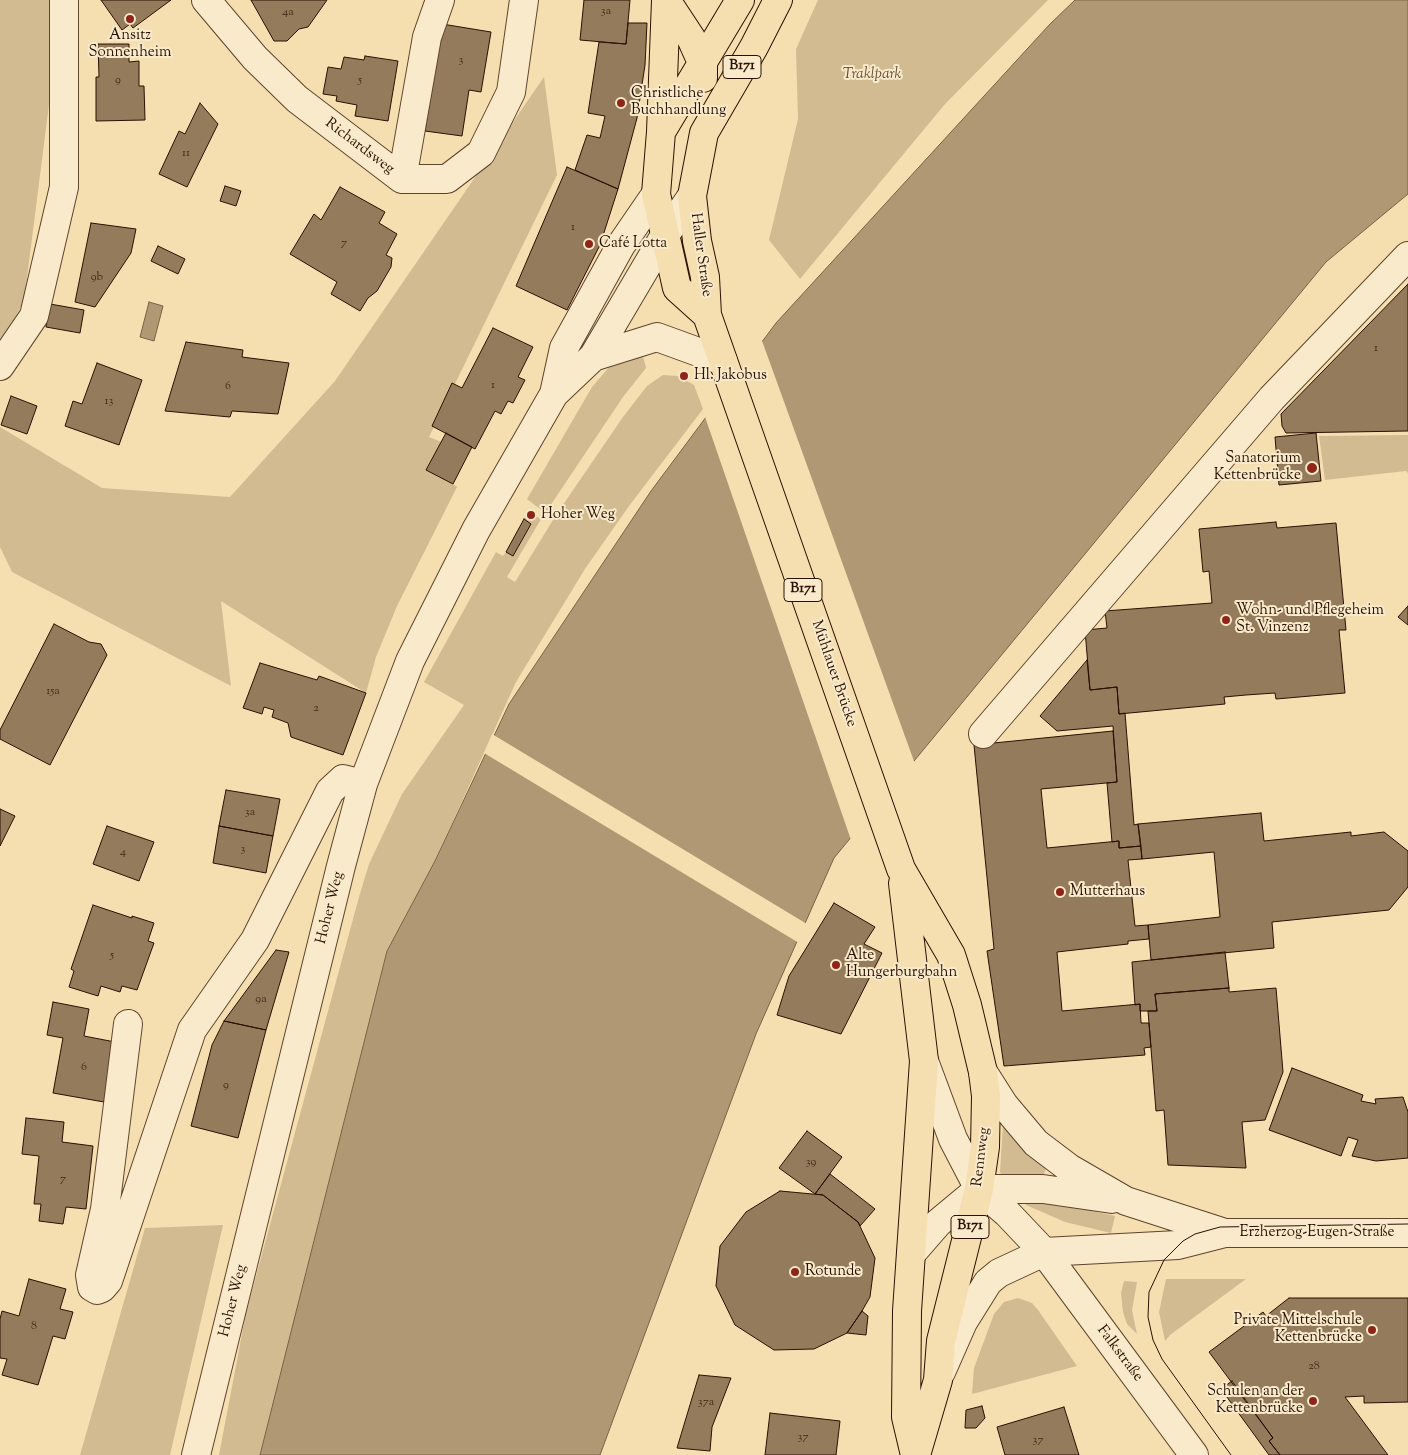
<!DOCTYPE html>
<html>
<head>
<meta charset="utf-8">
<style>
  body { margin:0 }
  canvas { display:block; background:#f5deaf }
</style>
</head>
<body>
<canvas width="1408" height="1455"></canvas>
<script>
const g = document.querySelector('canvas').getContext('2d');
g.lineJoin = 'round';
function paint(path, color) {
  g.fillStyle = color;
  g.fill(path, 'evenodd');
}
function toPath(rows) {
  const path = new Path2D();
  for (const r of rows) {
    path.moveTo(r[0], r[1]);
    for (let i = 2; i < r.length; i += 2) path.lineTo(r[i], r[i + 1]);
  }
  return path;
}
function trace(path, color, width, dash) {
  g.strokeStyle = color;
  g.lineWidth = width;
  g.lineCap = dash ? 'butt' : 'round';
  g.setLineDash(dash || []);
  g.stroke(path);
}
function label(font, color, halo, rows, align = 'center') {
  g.font = font + ' "Sorts Mill Goudy",serif';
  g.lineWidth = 4;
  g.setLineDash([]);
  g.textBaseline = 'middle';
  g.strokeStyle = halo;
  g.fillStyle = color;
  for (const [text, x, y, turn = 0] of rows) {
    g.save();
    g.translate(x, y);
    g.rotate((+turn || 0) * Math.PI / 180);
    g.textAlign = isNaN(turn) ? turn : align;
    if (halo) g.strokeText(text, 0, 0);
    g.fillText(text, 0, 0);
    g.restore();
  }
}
paint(toPath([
  [0,0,56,0,58,34,24,301,0,345],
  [818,0,1048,0,945,104,800,279,769,240,798,119,796,49],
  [544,77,557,175,429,437,469,453,453,484,457,487,397,606,376,657,366,693,221,601,231,686,12,572,0,547,0,427,102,488,230,497,335,381],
  [641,348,646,368,623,397,546,512,536,506,527,499,592,387,610,366],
  [663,375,678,376,694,385,703,409,629,506,585,569,516,682,435,861,387,951,260,1455,219,1455,246,1313,359,897,369,864,402,794,464,705,424,682,496,552,503,556,506,552,513,556,531,524,524,519,527,516,530,517,532,514,541,519,507,577,515,582,556,515,623,417,647,386],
  [1408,435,1408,473,1406,471,1325,480,1319,436],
  [1003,1125,1047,1166,1043,1177,1002,1175,1000,1172],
  [1024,1200,1060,1204,1115,1216,1111,1233,1065,1222,1026,1205],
  [223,1225,170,1455,80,1455,145,1228],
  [1166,1279,1246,1279,1170,1335,1165,1341,1159,1312],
  [1124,1281,1137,1282,1132,1310,1137,1334,1127,1324,1123,1312,1121,1293],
  [1018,1298,1032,1303,1038,1310,1077,1366,972,1394,974,1368,994,1314,1004,1302]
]), '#d3bb91');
const water = toPath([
  [1075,0,1408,0,1408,194,1326,262,834,858,756,1034,600,1455,260,1455,387,951,435,861,509,704,651,491,776,323,1050,24,1075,0],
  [149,302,163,306,154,341,140,337,149,302]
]);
paint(water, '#b09874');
trace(water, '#7b6246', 1);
paint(toPath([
  [761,338,915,764,851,840,704,414],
  [492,734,807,924,799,943,484,753]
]), '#f5deaf');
const building = toPath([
  [101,0,171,0,133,28,130,24,122,30,101,0],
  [251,0,327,0,308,27,299,29,287,41,274,41,251,0],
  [584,0,630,0,626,44,580,40,584,0],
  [628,23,647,23,645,65,637,118,618,189,575,170,587,135,600,138,605,116,588,113,599,42,626,44,628,23],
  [442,24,491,32,481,92,469,90,462,136,425,131,442,24],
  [98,44,129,44,129,62,139,61,139,86,144,86,145,120,96,121,96,77,99,77,98,44],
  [365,56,398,61,388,121,355,116,357,105,336,101,337,96,323,94,328,67,341,69,344,57,364,60,365,56],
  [200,103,218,124,187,187,159,174,179,131,185,134,200,103],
  [567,167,618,189,600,245,567,310,516,286,567,167],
  [225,186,241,191,236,206,220,201,225,186],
  [340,187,385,212,379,223,397,234,386,255,392,258,391,267,377,291,368,298,360,311,331,294,337,282,290,254,314,214,321,220,340,187],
  [91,223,136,229,131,253,95,307,75,302,91,223],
  [158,246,185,259,178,274,151,261,158,246],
  [1408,284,1408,431,1286,433,1282,426,1281,414,1408,284],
  [50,304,84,310,80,333,46,327,50,304],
  [493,328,533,347,518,377,525,380,513,403,508,401,501,414,495,411,475,449,432,426,452,383,462,388,493,328],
  [186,342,243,350,242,357,289,363,278,414,232,411,230,417,165,411,186,342],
  [97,363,142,380,119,445,65,426,73,401,82,404,97,363],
  [11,396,37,406,27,434,1,425,11,396],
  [446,433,472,447,453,484,426,470,446,433],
  [1316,433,1321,481,1279,485,1275,437,1316,433],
  [524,519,531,524,513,556,506,552,524,519],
  [1276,522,1277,528,1336,523,1346,630,1339,630,1345,693,1276,699,1275,693,1246,695,1224,697,1225,704,1119,714,1117,687,1090,690,1085,630,1107,628,1105,611,1212,603,1209,571,1203,572,1199,529,1276,522],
  [1408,606,1408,625,1398,617,1408,606],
  [54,624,89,642,101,644,107,655,50,765,0,739,0,730,54,624],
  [1087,660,1090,690,1117,687,1119,714,1125,713,1134,825,1138,824,1141,846,1119,848,1119,841,1112,842,1107,783,1117,782,1113,726,1057,731,1040,716,1087,660],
  [260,663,317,680,319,676,366,693,343,755,291,737,288,723,272,717,274,710,264,707,262,714,243,708,260,663],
  [1113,731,1117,782,1041,789,1047,848,1119,841,1119,848,1141,846,1142,859,1128,860,1135,926,1148,925,1149,939,1128,941,1128,944,1057,952,1062,1011,1140,1004,1141,1023,1149,1023,1151,1047,1144,1048,1145,1055,1004,1066,987,951,994,949,974,745,1113,731],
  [226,790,280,799,273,836,219,826,226,790],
  [0,809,15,816,0,846,0,809],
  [1261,813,1264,841,1351,832,1351,836,1384,832,1408,851,1408,887,1389,910,1272,922,1274,948,1151,960,1148,925,1220,917,1214,852,1142,859,1138,824,1261,813],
  [107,826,154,842,139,881,93,864,107,826],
  [219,826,273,836,266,873,213,863,219,826],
  [834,903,875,927,864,944,882,953,841,1034,777,1015,789,976,834,903],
  [93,905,132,918,132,916,154,923,148,941,154,943,137,990,122,986,120,992,101,986,98,996,69,987,74,971,71,969,93,905],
  [276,950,289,952,266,1030,224,1021,276,950],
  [1225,952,1229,988,1155,994,1157,1011,1140,1011,1140,1004,1135,1005,1132,962,1225,952],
  [1229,988,1229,992,1276,988,1283,1072,1265,1120,1242,1122,1246,1168,1168,1165,1164,1110,1156,1111,1148,1011,1157,1011,1155,994,1229,988],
  [53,1002,89,1009,84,1036,115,1042,104,1102,53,1093,63,1038,47,1035,53,1002],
  [224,1021,266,1030,238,1138,191,1126,212,1045,224,1021],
  [1292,1068,1363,1095,1361,1101,1376,1104,1375,1099,1403,1097,1408,1112,1408,1158,1376,1161,1352,1156,1358,1140,1348,1137,1341,1156,1269,1130,1292,1068],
  [26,1118,64,1122,62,1142,93,1146,86,1209,66,1207,63,1224,39,1221,41,1204,34,1204,39,1156,22,1154,26,1118],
  [807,1131,842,1157,815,1194,779,1168,807,1131],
  [830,1174,875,1209,860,1226,858,1222,823,1195,815,1194,830,1174],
  [780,1191,823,1195,858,1222,875,1258,870,1297,862,1311,847,1333,814,1349,774,1350,735,1325,716,1286,720,1246,746,1212,780,1191],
  [29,1279,66,1289,60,1309,73,1312,65,1339,53,1336,38,1385,2,1375,7,1359,0,1358,0,1319,2,1311,19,1316,29,1279],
  [1289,1298,1408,1298,1408,1402,1364,1403,1364,1396,1345,1397,1388,1455,1280,1455,1269,1441,1273,1438,1209,1352,1263,1312,1266,1316,1289,1298],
  [862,1311,868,1316,866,1335,847,1333,862,1311],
  [699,1375,731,1378,712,1427,710,1451,677,1448,699,1375],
  [1232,1381,1273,1438,1269,1441,1280,1455,1269,1455,1221,1389,1232,1381],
  [982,1406,985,1418,976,1428,965,1428,966,1410,982,1406],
  [1064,1407,1079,1455,1005,1455,997,1427,1064,1407],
  [770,1413,840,1421,836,1455,765,1455,770,1413]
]);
paint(building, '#947b5b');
trace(building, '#2b1001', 1);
const minor = toPath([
  [206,0,255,58,297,99,402,179,447,179,481,153,511,92,524,0],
  [402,179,427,37,440,0],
  [593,357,657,337,723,361],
  [0,366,34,316,64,187,64,0],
  [554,394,564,348,621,245,656,194],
  [983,734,1272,398,1408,256],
  [128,1024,105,1209,90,1275,92,1287,97,1290,102,1288,108,1281,192,1030,255,940,330,791,343,779,363,784],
  [924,1061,953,1139,979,1189,1007,1213,1044,1252,1194,1455],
  [983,1072,1004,1105,1036,1143,1069,1168,1126,1201,1225,1233],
  [911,1254,938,1223,979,1189,1043,1189,1112,1199],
  [941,1372,963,1322,988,1282,999,1273,1044,1252,1178,1245,1225,1233,1408,1233],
  [196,1455,341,866,363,784,410,661,476,530,554,394,593,357,665,235,692,196]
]);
const major = toPath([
  [666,0,661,132,656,194,677,288,707,315],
  [666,0,691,38,703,65,703,78],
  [778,0,754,47,704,133,692,196,697,241,705,277,707,315,901,869,951,955,967,1005,983,1072,986,1096,985,1147,979,1189,941,1341,938,1380,916,1455],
  [661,132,740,0],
  [903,883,924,1061,907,1311,906,1417,915,1455]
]);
trace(minor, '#5e442c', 30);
trace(major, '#2b1001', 30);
trace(minor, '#f8eacb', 28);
trace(major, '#f5deaf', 28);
trace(toPath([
  [1231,1455,1162,1359,1153,1340,1148,1317,1149,1292,1164,1260,1183,1241,1195,1234,1220,1227,1408,1224]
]), '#2b1001', 1);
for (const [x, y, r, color] of [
  [130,19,5,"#8f2418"],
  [621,103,5,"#8f2418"],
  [589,244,5,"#8f2418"],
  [684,376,5,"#8f2418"],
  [1312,468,6,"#8f2418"],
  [531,515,5,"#8f2418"],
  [1226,620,5,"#8f2418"],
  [1060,892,5,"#8f2418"],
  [836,965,5,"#8f2418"],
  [795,1272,5,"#8f2418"],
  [1372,1330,5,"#8f2418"],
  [1313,1401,5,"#8f2418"]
]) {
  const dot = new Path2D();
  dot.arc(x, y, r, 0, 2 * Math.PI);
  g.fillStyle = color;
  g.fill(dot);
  trace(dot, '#f8eacb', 2);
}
label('12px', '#452b18', null, [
  ["3a",606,12],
  ["4a",288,13],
  ["3",461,61],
  ["9",118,81],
  ["5",360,81],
  ["11",186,154],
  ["1",573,228],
  ["7",344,244],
  ["9b",97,278],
  ["1",1376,349],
  ["1",493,386],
  ["6",228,387],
  ["13",109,402],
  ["15a",53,692],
  ["2",316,709],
  ["3a",250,813],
  ["3",243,850],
  ["4",123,853],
  ["5",112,956],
  ["9a",261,1000],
  ["6",84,1068],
  ["9",226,1086],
  ["39",811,1163],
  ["7",63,1180],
  ["8",34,1327],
  ["28",1314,1367],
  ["37a",706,1403],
  ["37",803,1438],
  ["37",1038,1441]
]);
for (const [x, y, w] of [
  [742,67,38],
  [803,590,38],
  [970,1227,38]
]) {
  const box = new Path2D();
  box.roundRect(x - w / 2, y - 11.5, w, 23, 4);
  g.fillStyle = '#f8eacb';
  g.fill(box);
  trace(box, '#2b1001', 1);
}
label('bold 14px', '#2b1001', null, [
  ["B171",742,67],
  ["B171",803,590],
  ["B171",970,1227]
]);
label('15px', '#2b1001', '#f8eacb', [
  ["Ansitz",130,36,"center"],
  ["Sonnenheim",130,53,"center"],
  ["Christliche",631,94],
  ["Buchhandlung",631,111],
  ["Café Lotta",599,244],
  ["Hl. Jakobus",694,376],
  ["Sanatorium",1301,459,"right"],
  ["Kettenbrücke",1301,476,"right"],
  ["Hoher Weg",541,515],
  ["Wohn- und Pflegeheim",1236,611],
  ["St. Vinzenz",1236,628],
  ["Mutterhaus",1070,892],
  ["Alte",846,956],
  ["Hungerburgbahn",846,973],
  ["Rotunde",805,1272],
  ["Private Mittelschule",1362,1321,"right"],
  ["Kettenbrücke",1362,1338,"right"],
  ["Schulen an der",1303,1392,"right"],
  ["Kettenbrücke",1303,1409,"right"]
], 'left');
label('italic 15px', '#664c33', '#f8eacb', [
  ["Traklpark",872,75]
]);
label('15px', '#2b1001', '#f8eacb', [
  ["Richardsweg",359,147,37],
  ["Haller Straße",700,255,82],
  ["Mühlauer Brücke",833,674,71],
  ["Hoher Weg",331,908,-76],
  ["Rennweg",982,1157,-83],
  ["Erzherzog-Eugen-Straße",1317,1233],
  ["Hoher Weg",234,1301,-76],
  ["Falkstraße",1119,1354,53]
]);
</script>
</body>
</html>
